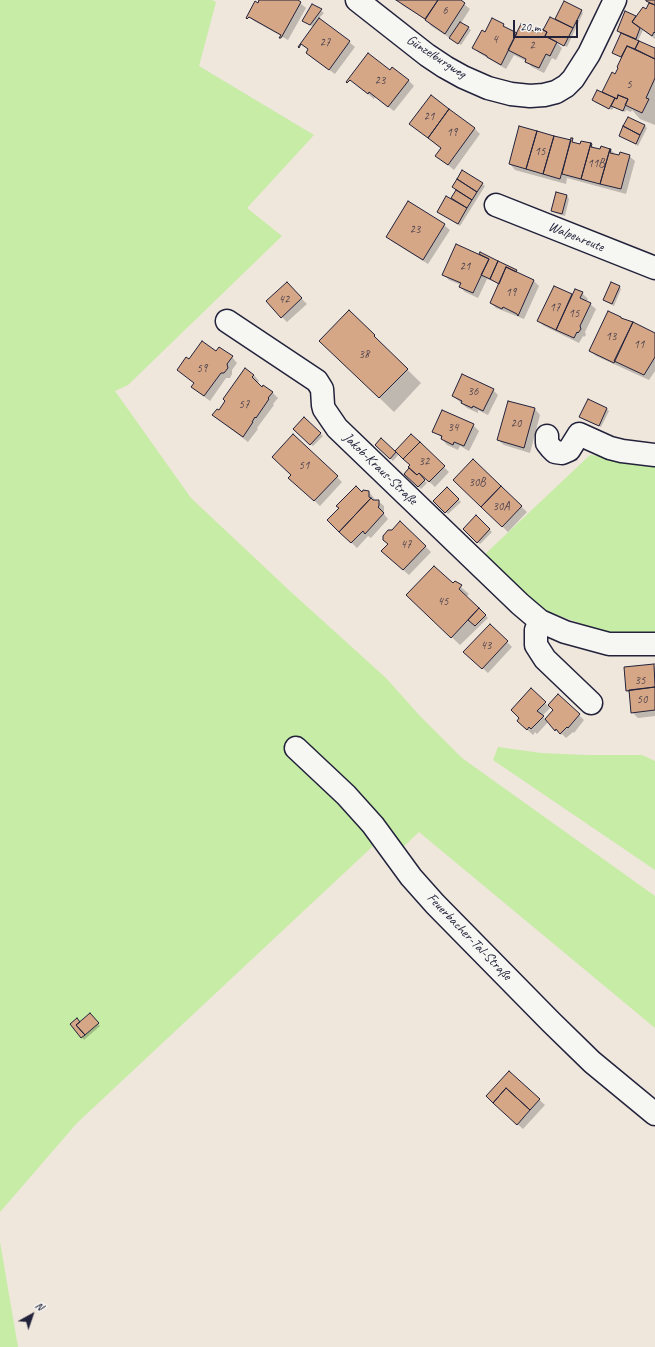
<!DOCTYPE html>
<html>
<head>
<meta charset="utf-8">
<style>
  body { margin:0 }
  #map { position:relative; width:655px; height:1347px; overflow:hidden; background:#efe6dc; font-family:Caveat,sans-serif }
  canvas { display:block }
  .north { position:absolute; left:12px; top:1295px; width:40px; height:40px; -webkit-text-stroke:3px #f6f6f2; paint-order:stroke; rotate:40deg; font-size:11px; font-weight:700; line-height:16px; text-align:center; color:#22223b }
  .north::after { content:''; display:block; margin:auto; width:14px; height:18px; background:#22223b; clip-path:polygon(50% 0,100% 100%,50% 72%,0 100%) }
  .scale { position:absolute; left:513px; top:20px; width:65px; height:18px; box-sizing:border-box; border:2px solid #22223b; border-top:0; padding-left:5px; font-size:12px; line-height:14px; white-space:nowrap; color:#22223b; -webkit-text-stroke:3px #f6f6f2; paint-order:stroke }
</style>
</head>
<body>
<div id="map">
<canvas width="655" height="1347"></canvas>
<div class="north">N</div>
<div class="scale">20 m</div>
</div>
<script>
const g = document.querySelector('canvas').getContext('2d');
g.lineJoin = 'round';
function paint(path, color) {
  g.fillStyle = color;
  g.fill(path, 'evenodd');
}
function toPath(rows) {
  const path = new Path2D();
  for (const r of rows) {
    path.moveTo(r[0], r[1]);
    for (let i = 2; i < r.length; i += 2) path.lineTo(r[i], r[i + 1]);
  }
  return path;
}
function trace(path, color, width, dash) {
  g.strokeStyle = color;
  g.lineWidth = width;
  g.lineCap = dash ? 'butt' : 'round';
  g.setLineDash(dash || []);
  g.stroke(path);
}
function label(font, color, halo, rows, align = 'center') {
  g.font = font + ' Caveat,sans-serif';
  g.lineWidth = 3.5;
  g.setLineDash([]);
  g.textBaseline = 'middle';
  g.strokeStyle = halo;
  g.fillStyle = color;
  for (const [text, x, y, turn = 0] of rows) {
    g.save();
    g.translate(x, y);
    g.rotate((+turn || 0) * Math.PI / 180);
    g.textAlign = isNaN(turn) ? turn : align;
    if (halo) g.strokeText(text, 0, 0);
    g.fillText(text, 0, 0);
    g.restore();
  }
}
paint(toPath([
  [0,0,212,0,216,2,199,66,314,135,247,208,282,236,128,385,115,391,191,498,291,592,386,678,420,716,462,758,655,896,655,1028,419,832,401,849,388,832,77,1123,0,1212],
  [590,455,655,461,655,634,607,633,538,608,482,557],
  [498,747,541,753,586,755,642,755,655,761,655,870,493,760],
  [0,1242,18,1347,0,1347]
]), '#c7eca6');
paint(toPath([
  [261,0,296,0,306,8,288,40,254,21,248,16],
  [398,0,459,0,470,9,461,23,471,30,461,45,431,26,426,20,402,5],
  [647,0,655,0,655,39,643,30,638,41,655,49,655,125,640,119,632,110,631,112,626,110,625,112,614,107,612,110,596,103,593,100,603,94,612,74,616,75,622,58,613,52,621,33,618,31,626,13,637,17,647,10,650,4],
  [564,3,581,11,583,13,567,47,556,42,562,48,556,60,552,58,544,73,532,67,526,61,514,55,506,69,479,53,474,48,485,33,492,19,517,34,538,34,543,31,556,21],
  [313,5,324,13,318,19,349,42,355,47,335,74,312,58,307,52,309,50,302,43,313,27,304,21],
  [350,79,408,80,414,86,394,111,375,97,374,99],
  [431,97,475,129,480,134,454,170,437,156,442,149,411,124],
  [645,126,647,128,638,146,620,136],
  [581,145,591,145,596,149,601,150,602,147,611,150,616,155,629,156,635,161,626,194,567,178,566,184,515,170,510,164],
  [482,184,485,186,460,226,438,212,451,200,457,191,453,187],
  [567,196,569,199,565,216,555,213,552,211],
  [444,225,450,230,428,264,393,242,387,237],
  [480,254,534,281,539,286,524,319,496,308,491,303,500,284,487,279,478,298,465,292,460,287,461,285,449,280,443,274,483,257],
  [619,286,621,289,614,306,607,302,604,300],
  [554,287,573,296,582,293,588,299,586,302,590,304,596,309,585,332,586,335,584,337,583,336,579,343,544,326,538,321],
  [292,289,307,304,287,322,282,317],
  [349,312,421,383,394,412,335,355],
  [623,320,655,334,655,371,649,380,596,356,590,351],
  [217,353,232,357,237,363,232,370,232,374,230,378,226,378,210,401,198,392,193,387,195,384,178,370,190,360],
  [254,375,259,381,257,383,262,388,272,392,278,398,273,404,274,405,257,428,258,429,248,442,219,420,213,415,219,411],
  [493,390,498,395,488,415,478,410,478,413,467,408,453,396],
  [509,402,535,409,540,415,530,453,504,445,498,440],
  [606,408,609,411,601,427,583,419,580,416],
  [304,418,323,436,313,446,294,429],
  [473,425,479,431,469,451,460,446,458,450,447,445,442,439,442,438,434,431],
  [411,435,449,472,435,487,423,476,422,478,427,483,421,489,405,474,411,466,399,454,393,461,376,445,395,452],
  [473,461,527,512,508,532,454,480],
  [292,475,337,477,342,482,320,506,295,483],
  [447,489,461,502,448,514,435,501],
  [369,492,374,498,374,501,378,501,384,506,384,511,383,513,388,519,371,538,368,536,357,548,328,520,340,508,362,493],
  [476,517,492,532,480,544,464,529],
  [389,545,425,546,431,552,409,575,388,557],
  [455,582,469,594,466,597,488,618,460,645,416,603,453,585],
  [490,625,512,647,488,673,465,652],
  [653,665,655,667,655,716,638,718,632,712,630,694,627,691],
  [531,690,548,706,558,695,584,720,574,733,573,732,566,738,562,734,561,735,548,722,537,734,535,732,533,735,518,721],
  [551,707,555,710,546,720,542,716],
  [92,1017,100,1026,84,1040,82,1037,80,1023],
  [509,1072,545,1105,523,1129,492,1102]
]), '#0003');
const building = toPath([
  [259,0,298,0,301,2,281,38,279,38,281,35,249,17,247,19,246,18,255,1,258,3,259,0],
  [396,0,438,0,425,19,396,0],
  [438,0,461,0,465,3,445,34,425,20,438,0],
  [646,0,655,0,655,5,646,1,646,0],
  [564,1,582,10,573,28,555,19,564,1],
  [649,3,655,5,655,33,654,32,652,36,632,22,643,7,646,9,649,3],
  [312,4,322,9,310,25,302,21,312,4],
  [625,11,636,16,632,22,640,28,636,39,617,31,625,11],
  [550,17,573,28,564,46,545,36,547,32,543,30,550,17],
  [319,18,350,41,329,70,306,53,308,49,301,44,299,48,298,47,319,18],
  [492,18,504,24,503,26,517,33,501,65,487,57,487,56,472,48,482,30,485,32,492,18],
  [460,22,469,27,458,44,449,38,460,22],
  [521,24,537,33,540,28,547,32,545,36,557,42,550,56,546,54,539,68,525,62,526,59,508,50,521,24],
  [621,33,639,41,635,49,627,46,621,57,612,53,621,33],
  [639,41,655,48,655,59,635,49,639,41],
  [627,46,655,59,655,78,646,98,649,99,642,113,625,105,628,99,618,95,617,99,602,92,612,72,615,74,618,68,617,67,627,46],
  [368,53,390,70,392,67,409,80,388,107,369,92,368,94,350,80,347,83,346,82,368,53],
  [597,90,615,98,609,109,592,100,597,90],
  [431,95,449,109,428,138,409,124,431,95],
  [618,95,628,99,623,111,611,106,615,98,617,99,618,95],
  [449,109,475,128,448,165,435,156,441,148,428,138,449,109],
  [628,117,645,125,640,135,623,126,628,117],
  [519,126,537,131,526,169,509,164,519,126],
  [623,126,640,135,636,144,619,136,623,126],
  [537,131,554,136,543,174,526,169,537,131],
  [554,136,571,140,560,179,543,174,554,136],
  [571,138,573,138,572,142,580,144,581,141,591,143,581,179,562,174,571,138],
  [591,143,592,144,591,147,600,149,601,146,610,149,600,184,581,179,591,143],
  [610,149,611,149,610,153,619,155,620,152,630,155,621,189,600,184,610,149],
  [462,170,483,183,477,192,457,179,462,170],
  [457,179,477,192,472,200,452,187,457,179],
  [456,190,472,200,467,208,451,198,456,190],
  [556,192,567,195,562,214,551,211,556,192],
  [446,196,467,208,458,224,437,212,446,196],
  [408,201,445,224,423,260,386,237,408,201],
  [456,244,489,259,473,293,459,287,461,283,442,275,456,244],
  [480,252,498,261,490,279,481,275,489,259,479,254,480,252],
  [498,261,517,270,516,272,506,267,499,284,490,279,498,261],
  [506,267,534,280,518,316,517,314,503,307,502,309,490,303,506,267],
  [287,282,302,298,281,318,266,301,287,282],
  [611,282,620,286,612,304,603,300,611,282],
  [554,286,572,294,556,330,537,321,554,286],
  [575,289,583,292,580,298,591,303,580,326,581,329,578,333,577,332,574,338,556,330,575,289],
  [349,310,375,335,374,336,408,369,379,398,319,341,349,310],
  [608,311,621,317,621,318,633,322,614,363,589,351,608,311],
  [633,322,655,333,655,357,644,375,614,361,633,322],
  [202,341,216,351,219,347,233,356,227,364,228,368,224,373,221,373,204,396,191,387,194,383,177,370,186,357,189,359,202,341],
  [245,368,254,375,252,377,262,387,263,385,273,392,268,398,269,399,256,418,255,417,252,422,253,422,243,437,212,415,217,409,219,410,225,401,223,399,245,368],
  [462,374,494,389,483,411,473,406,472,408,461,403,462,401,452,396,462,374],
  [588,399,607,408,599,426,579,417,588,399],
  [508,401,535,408,524,448,497,440,508,401],
  [442,410,474,424,464,446,454,442,453,445,441,439,442,436,432,432,442,410],
  [304,417,321,433,310,445,293,429,304,417],
  [293,434,338,476,314,501,288,478,291,475,272,457,293,434],
  [411,434,420,442,403,459,395,451,411,434],
  [381,438,396,452,390,459,375,445,381,438],
  [420,442,445,466,429,482,419,473,417,475,408,467,410,465,403,459,420,442],
  [473,459,501,486,481,507,453,480,473,459],
  [409,468,417,475,419,473,425,480,418,487,404,474,409,468],
  [356,486,362,492,363,490,369,491,369,497,371,498,339,532,327,520,339,508,336,506,356,486],
  [501,486,522,506,502,527,481,507,501,486],
  [447,487,459,499,445,513,433,501,447,487],
  [371,498,373,500,379,500,379,506,378,507,384,513,365,534,363,531,351,543,339,532,371,498],
  [476,515,490,529,477,543,463,529,476,515],
  [400,521,426,546,403,570,381,551,388,544,383,540,383,536,388,530,392,530,400,521],
  [434,566,453,583,455,581,462,585,459,589,479,608,451,638,406,595,434,566],
  [479,608,486,615,475,626,468,620,479,608],
  [490,624,508,641,482,669,463,652,490,624],
  [654,664,655,687,626,691,624,667,654,664],
  [655,687,655,710,631,713,629,690,655,687],
  [531,688,546,702,537,711,544,716,531,729,529,727,527,730,517,721,519,718,511,710,531,688],
  [558,694,580,714,568,728,567,727,560,734,556,729,555,731,545,719,553,710,548,705,558,694],
  [90,1013,99,1023,85,1035,76,1025,90,1013],
  [77,1018,80,1022,76,1025,85,1035,81,1038,70,1024,77,1018],
  [509,1071,540,1099,530,1110,506,1088,493,1103,486,1096,509,1071],
  [506,1088,530,1110,517,1125,493,1103,506,1088]
]);
paint(building, '#d5a786');
trace(building, '#22223b', 1);
const minor = toPath([
  [357,0,427,55,445,67,463,77,488,88,511,94,530,96,544,95,556,92,566,86,573,79,589,54,615,0],
  [496,205,655,268],
  [227,321,317,381,322,389,323,405,324,409,337,428,520,604,540,621,565,632,609,644,655,644],
  [547,436,547,443,551,448,555,452,562,453,569,450,579,434,610,448,622,451,655,455],
  [540,621,536,630,536,645,545,659,591,703],
  [296,748,346,795,373,825,411,877,435,904,551,1022,592,1062,655,1114]
]);
trace(minor, '#22223b', 25);
trace(minor, '#f6f6f2', 22);
label('12px', '#4f434e', null, [
  ["6",445,11],
  ["4",495,40],
  ["27",325,43],
  ["2",532,46],
  ["23",380,81],
  ["5",629,85],
  ["21",429,117],
  ["19",452,133],
  ["15",540,152],
  ["11B",596,164],
  ["23",415,230],
  ["21",465,267],
  ["19",511,293],
  ["42",284,300],
  ["17",555,308],
  ["15",574,314],
  ["13",611,337],
  ["11",639,345],
  ["38",364,355],
  ["59",202,369],
  ["36",473,392],
  ["57",244,405],
  ["20",516,424],
  ["34",453,428],
  ["32",424,462],
  ["51",304,466],
  ["30B",477,483],
  ["30A",501,507],
  ["47",406,545],
  ["45",443,602],
  ["43",486,646],
  ["35",640,681],
  ["50",642,700]
]);
label('14px', '#22223b', '#f6f6f2', [
  ["Günzelburgweg",436,57,33],
  ["Walpenreute",576,237,22],
  ["Jakob-Kraus-Straße",380,469,44],
  ["Feuerbacher-Tal-Straße",469,937,46]
]);
</script>
</body>
</html>
